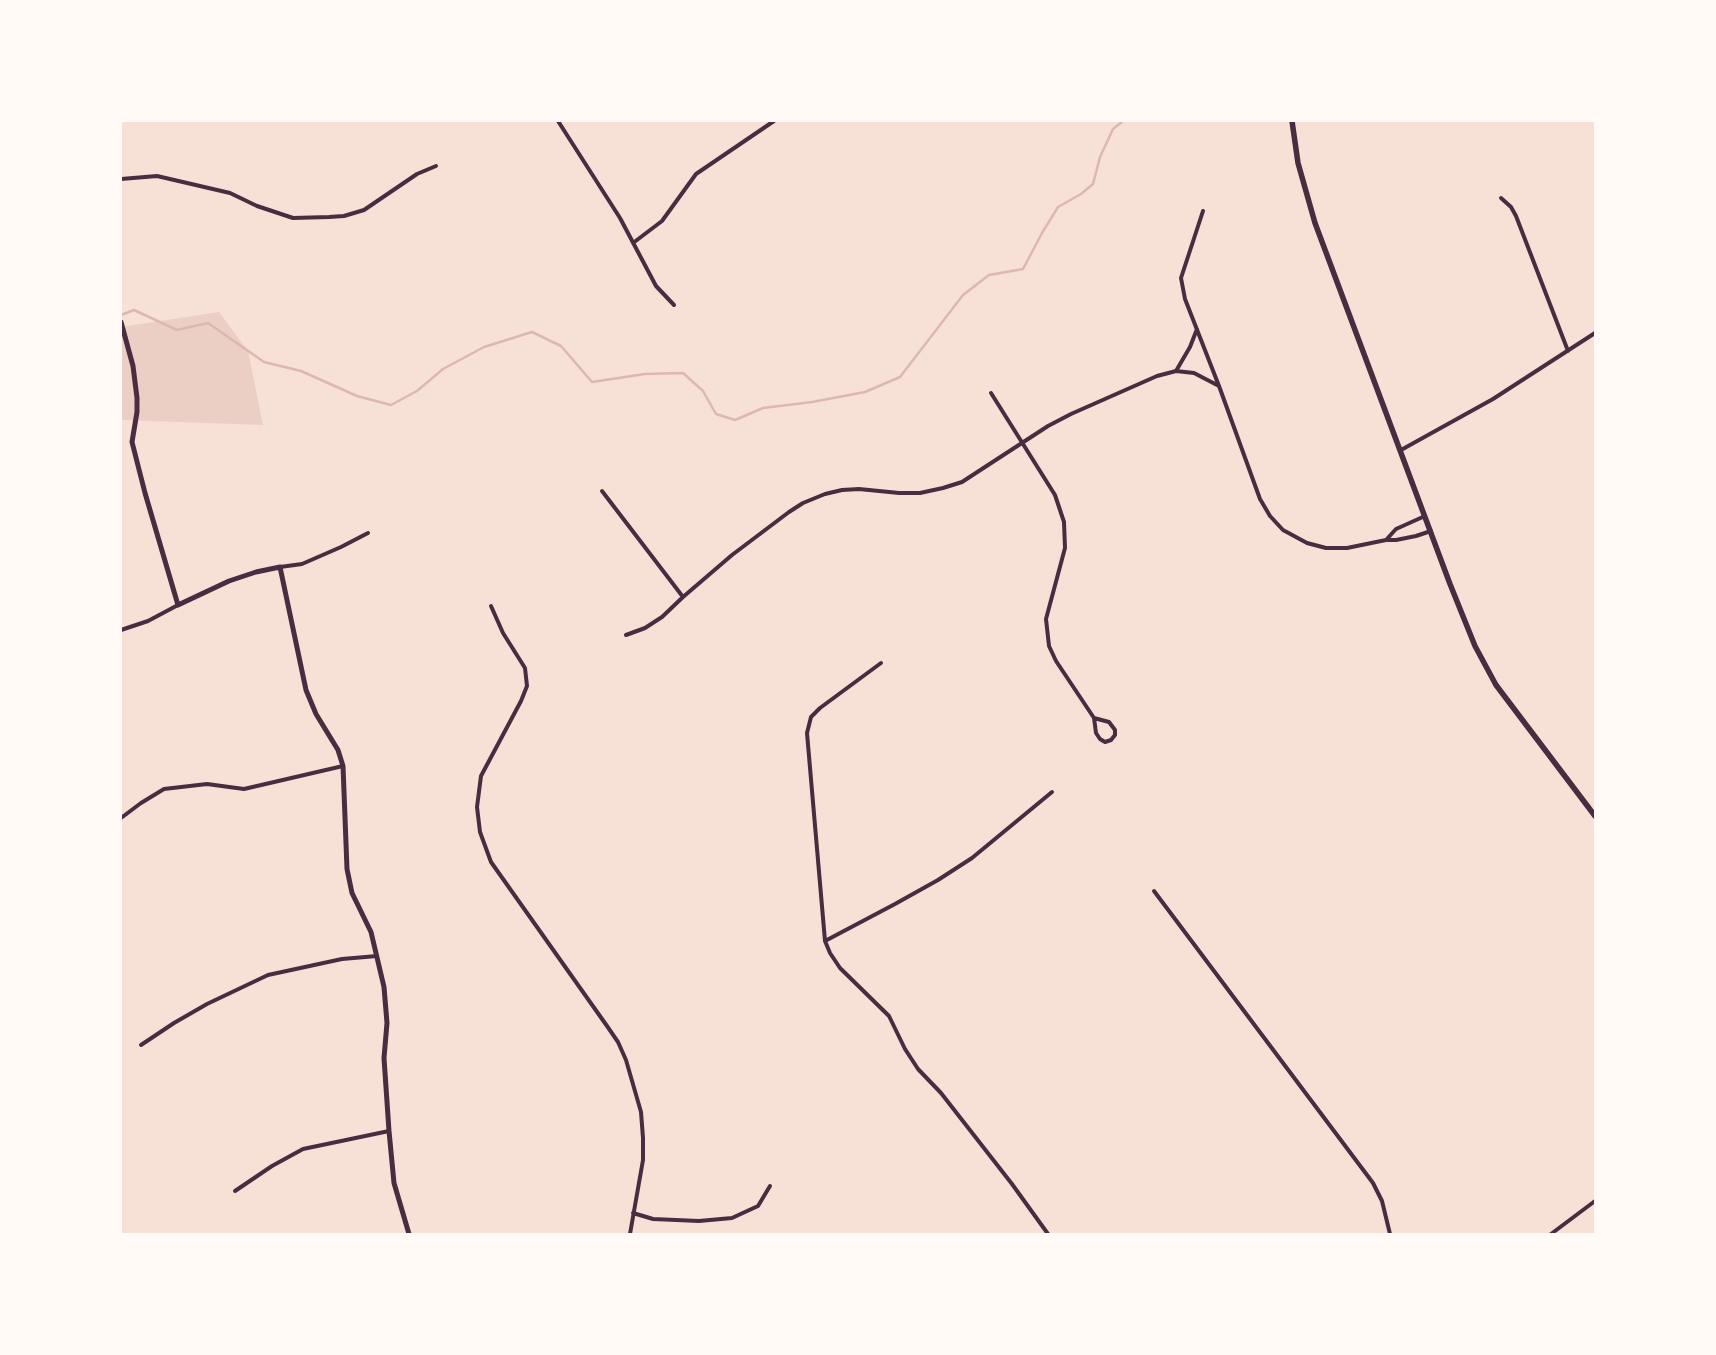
<!DOCTYPE html>
<html>
<head>
<meta charset="utf-8">
<style>
  body { margin:0 }
  #map { position:relative; width:1716px; height:1355px; overflow:hidden; background:#f7e1d7; font-family:Montserrat,sans-serif }
  canvas { display:block }
  .frame { position:absolute; inset:0; border:122px solid #fffaf5; pointer-events:none }
</style>
</head>
<body>
<div id="map">
<canvas width="1716" height="1355"></canvas>
<div class="frame"></div>
</div>
<script>
const g = document.querySelector('canvas').getContext('2d');
g.lineJoin = 'round';
function paint(path, color) {
  g.fillStyle = color;
  g.fill(path, 'evenodd');
}
function toPath(rows) {
  const path = new Path2D();
  for (const r of rows) {
    path.moveTo(r[0], r[1]);
    for (let i = 2; i < r.length; i += 2) path.lineTo(r[i], r[i + 1]);
  }
  return path;
}
function trace(path, color, width, dash) {
  g.strokeStyle = color;
  g.lineWidth = width;
  g.lineCap = dash ? 'butt' : 'round';
  g.setLineDash(dash || []);
  g.stroke(path);
}
paint(toPath([
  [219,312,248,351,263,425,121,420,121,327]
]), '#ebcfc5');
trace(toPath([
  [121,315,134,310,177,330,208,323,264,362,301,371,357,396,391,405,417,391,443,369,484,347,532,332,561,346,592,382,645,374,683,373,703,391,716,414,735,420,763,408,812,402,865,392,900,377,963,295,989,275,1023,269,1042,233,1058,207,1081,194,1093,184,1100,157,1113,129,1123,121]
]), '#dcb8b0', 2.5);
trace(toPath([
  [558,121,620,218,656,286,674,305],
  [121,179,157,176,230,193,257,206,293,218,329,217,344,216,364,210,417,174,436,166],
  [1501,198,1511,207,1516,216,1568,351],
  [1203,211,1181,278,1185,299,1219,386,1260,499,1270,516,1283,530,1307,543,1326,548,1347,548,1386,540],
  [633,243,662,221,696,174,774,121],
  [1176,371,1190,347,1197,329],
  [991,393,1055,495,1064,522,1065,548,1046,619,1049,646,1056,661,1094,718,1096,733,1100,739,1105,742,1111,740,1115,735,1115,730,1109,722,1094,718],
  [1401,450,1493,399,1595,333],
  [602,491,683,597],
  [1425,516,1396,529,1386,540,1396,540,1416,536,1431,531],
  [280,567,302,564,341,547,368,533],
  [491,606,503,633,525,668,527,686,521,701,481,776,477,807,480,832,491,862,607,1026,618,1042,626,1060,641,1112,643,1138,643,1160,630,1234],
  [121,630,148,621,178,605],
  [626,635,645,628,662,617,683,597,732,555,789,512,803,503,825,494,842,490,859,489,899,493,920,493,943,488,962,482,1048,426,1071,414,1157,376,1176,371,1194,373,1219,386],
  [881,663,820,708,811,717,807,733,825,941,830,953,840,968,889,1016,905,1049,918,1069,941,1093,1012,1184,1048,1234],
  [121,818,141,803,164,789,207,784,244,789,343,766],
  [1154,891,1373,1183,1382,1201,1390,1234],
  [825,941,895,904,938,880,972,858,1052,792],
  [141,1045,174,1023,207,1004,268,975,342,959,377,956],
  [235,1191,272,1166,303,1149,389,1131],
  [633,1213,653,1219,699,1221,732,1218,758,1206,770,1186],
  [1551,1234,1595,1201]
]), '#4a2c40', 4);
trace(toPath([
  [121,322,133,366,137,398,137,412,132,442,145,493,178,605,229,581,256,572,280,567,306,690,316,714,338,750,343,766,347,869,352,893,371,932,384,987,387,1023,384,1058,389,1131,394,1183,409,1234]
]), '#4a2c40', 5);
trace(toPath([
  [1292,121,1298,163,1315,223,1450,584,1475,646,1496,685,1595,816]
]), '#4a2c40', 5.5);
</script>
</body>
</html>
